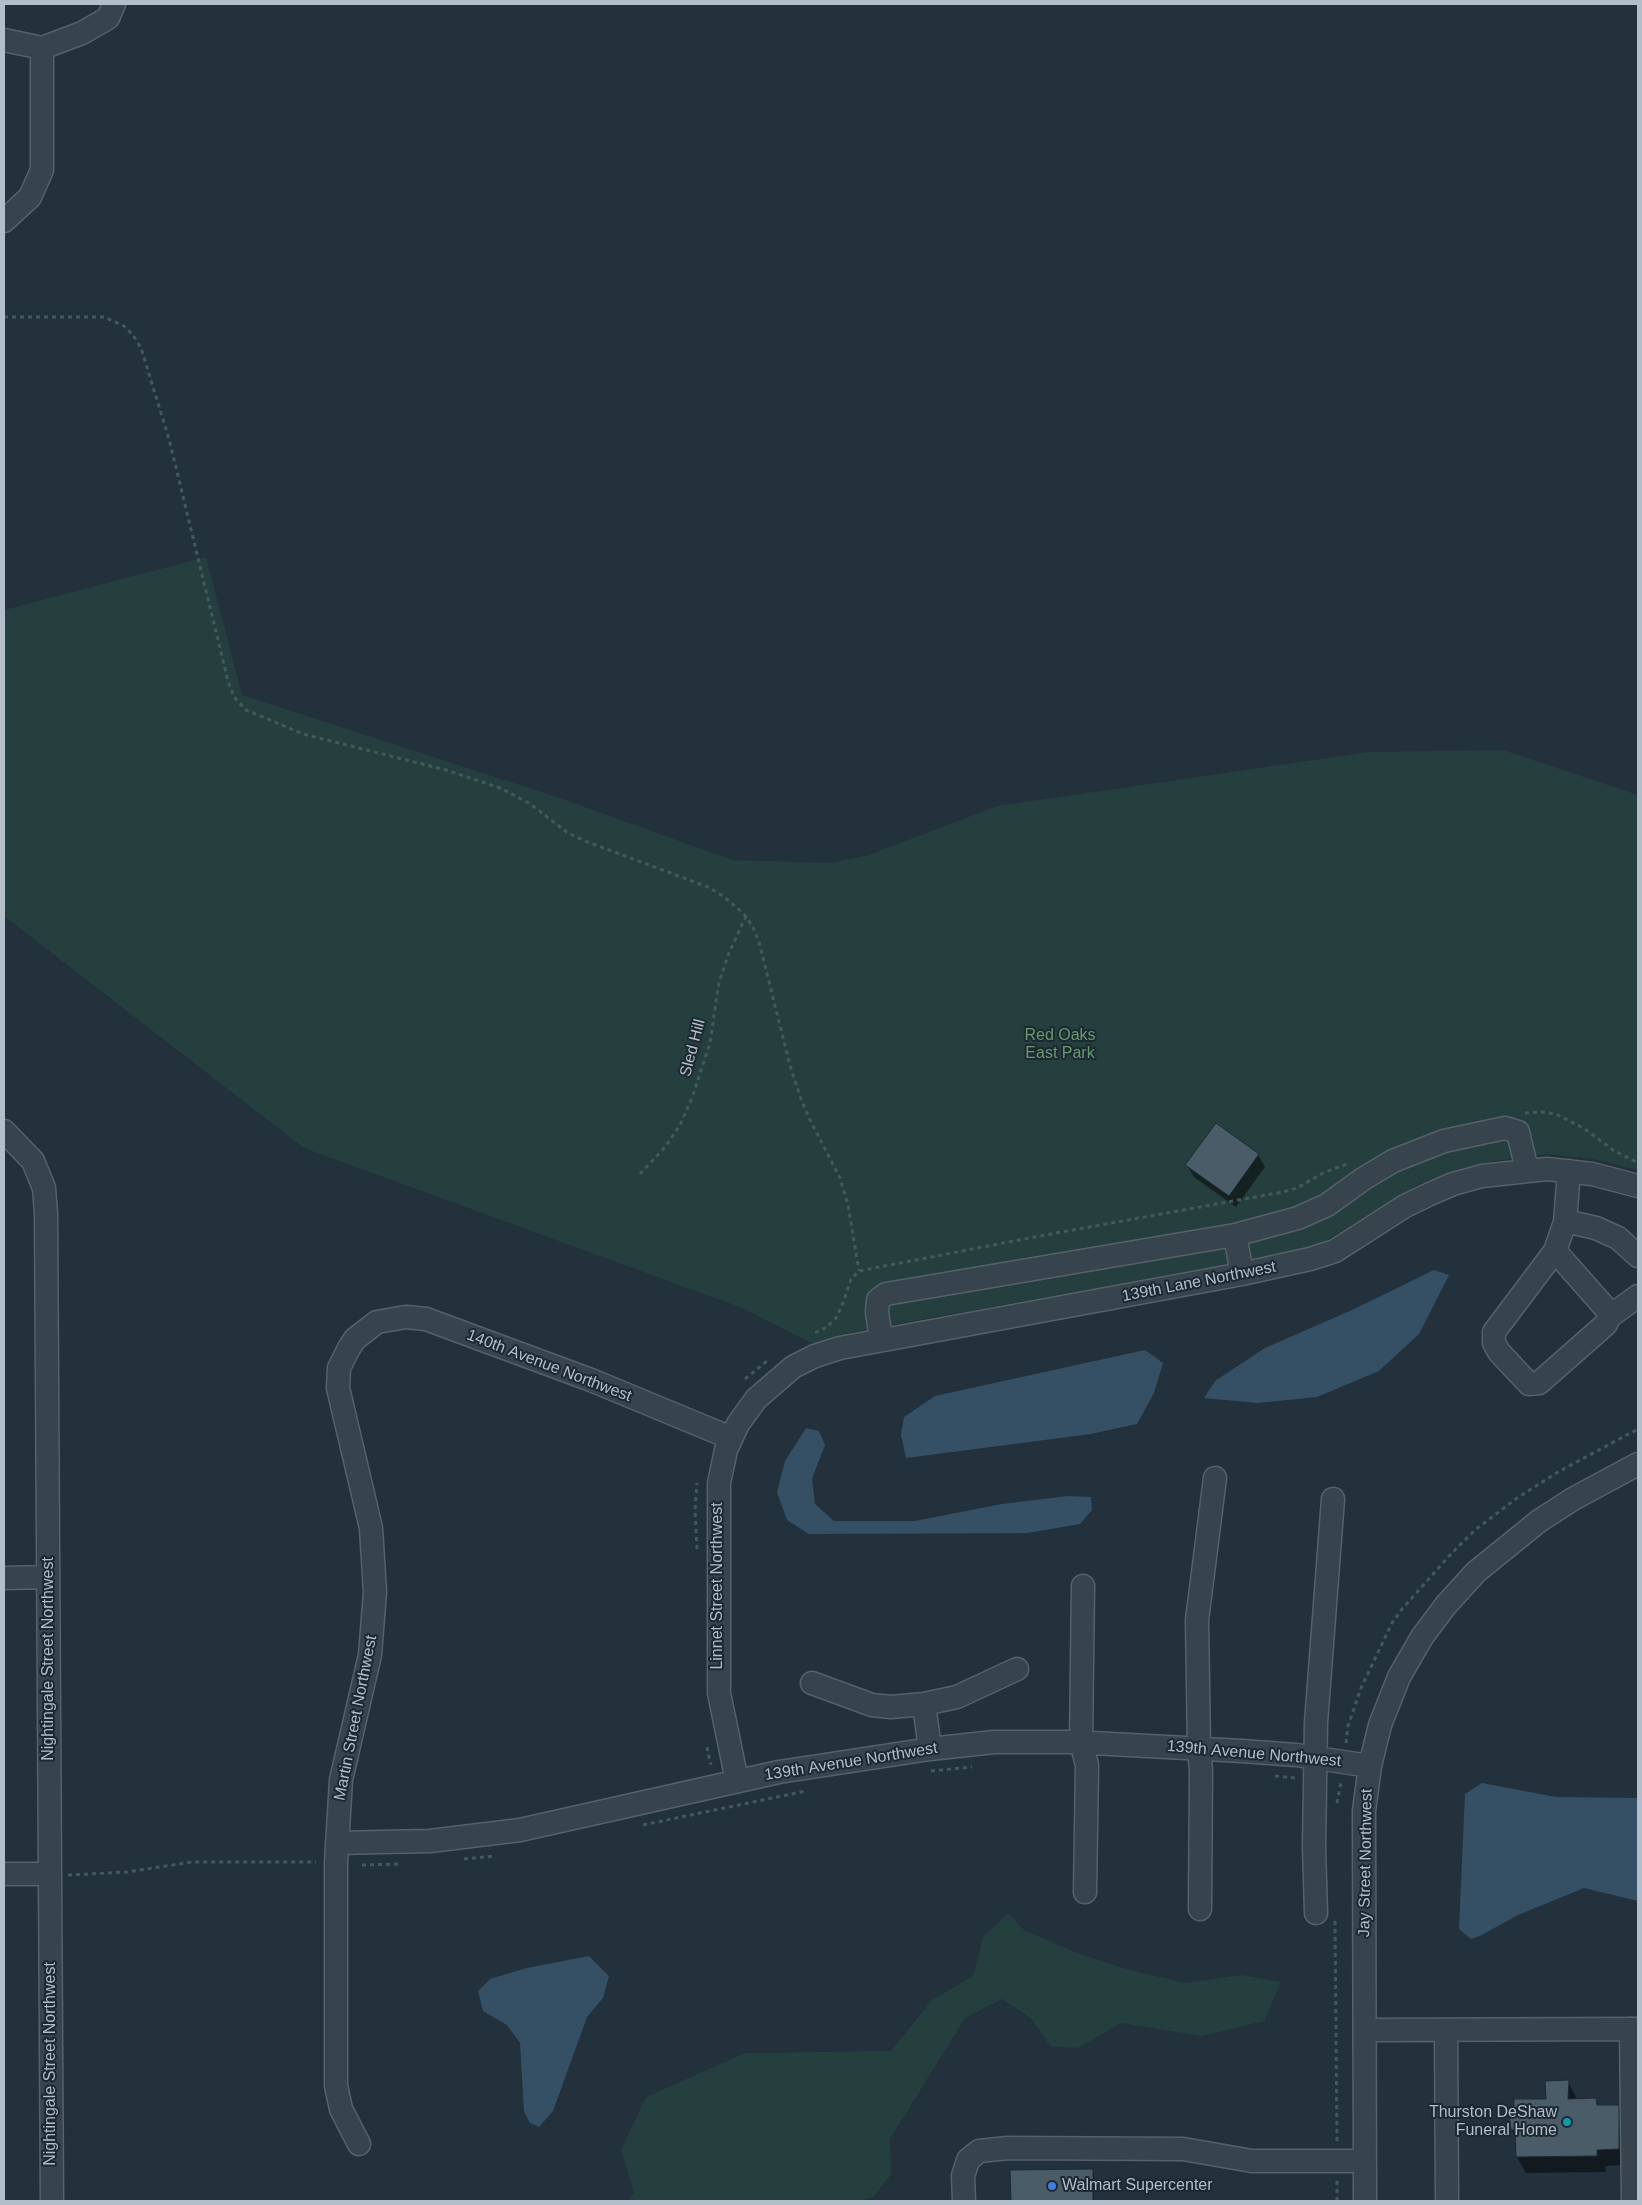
<!DOCTYPE html>
<html>
<head>
<meta charset="utf-8">
<style>
  body { margin:0 }
  #map { position:relative; width:1642px; height:2205px; overflow:hidden; background:#23313d; font-family:Helvetica,sans-serif }
  canvas { display:block }
  .frame { position:absolute; inset:0; border:5px solid #b2bec9; pointer-events:none }
</style>
</head>
<body>
<div id="map">
<canvas width="1642" height="2205"></canvas>
<div class="frame"></div>
</div>
<script>
const g = document.querySelector('canvas').getContext('2d');
g.lineJoin = 'round';
function paint(path, color) {
  g.fillStyle = color;
  g.fill(path, 'evenodd');
}
function toPath(rows) {
  const path = new Path2D();
  for (const r of rows) {
    path.moveTo(r[0], r[1]);
    for (let i = 2; i < r.length; i += 2) path.lineTo(r[i], r[i + 1]);
  }
  return path;
}
function trace(path, color, width, dash) {
  g.strokeStyle = color;
  g.lineWidth = width;
  g.lineCap = dash ? 'butt' : 'round';
  g.setLineDash(dash || []);
  g.stroke(path);
}
function label(font, color, halo, rows, align = 'center') {
  g.font = font + ' Helvetica,sans-serif';
  g.lineWidth = 4;
  g.setLineDash([]);
  g.textBaseline = 'middle';
  g.strokeStyle = halo;
  g.fillStyle = color;
  for (const [text, x, y, turn = 0] of rows) {
    g.save();
    g.translate(x, y);
    g.rotate((+turn || 0) * Math.PI / 180);
    g.textAlign = isNaN(turn) ? turn : align;
    if (halo) g.strokeText(text, 0, 0);
    g.fillText(text, 0, 0);
    g.restore();
  }
}
paint(toPath([
  [206,557,242,695,560,798,732,860,830,863,869,855,997,806,1369,752,1503,750,1638,795,1638,1170,1594,1159,1547,1154,1500,1160,1455,1170,1417,1185,1327,1240,1296,1252,852,1332,813,1344,745,1309,304,1148,4,916,4,610],
  [1008,1913,1024,1930,1077,1953,1126,1969,1185,1983,1242,1975,1281,1982,1264,2021,1202,2036,1121,2023,1078,2048,1050,2046,1032,2019,1002,1999,965,2018,890,2139,891,2175,873,2197,858,2201,628,2201,634,2192,621,2150,646,2097,745,2053,891,2051,932,2000,973,1976,983,1937]
]), '#253e3e');
paint(toPath([
  [1434,1270,1449,1275,1419,1334,1379,1371,1317,1397,1258,1403,1204,1398,1215,1381,1265,1348,1352,1310],
  [1145,1350,1163,1363,1154,1393,1137,1424,1091,1434,906,1458,901,1435,904,1417,935,1396],
  [806,1428,819,1431,825,1445,812,1479,815,1504,834,1521,915,1521,1002,1504,1068,1496,1091,1497,1092,1510,1080,1524,1027,1533,809,1534,787,1520,777,1492,785,1461],
  [1482,1783,1556,1797,1638,1798,1638,1901,1584,1888,1518,1915,1480,1936,1471,1939,1459,1929,1465,1794],
  [589,1956,609,1976,603,1998,587,2017,553,2111,539,2127,530,2123,524,2111,520,2043,507,2025,483,2011,478,1991,490,1979,527,1968]
]), '#355065');
paint(toPath([
  [1258,1155,1265,1167,1236,1207,1194,1177,1187,1165],
  [1568,2081,1577,2100,1596,2099,1599,2106,1618,2106,1627,2122,1628,2165,1605,2166,1606,2172,1526,2173,1517,2157,1516,2138,1512,2130,1511,2116,1516,2116,1547,2100],
  [1092,2170,1094,2174,1094,2201,1012,2201,1012,2171]
]), '#0007');
const building = toPath([
  [1216,1123,1259,1154,1229,1196,1185,1165,1216,1123],
  [1569,2080,1568,2099,1596,2098,1597,2105,1619,2105,1619,2149,1597,2150,1597,2156,1516,2157,1515,2130,1511,2130,1509,2115,1514,2115,1514,2099,1546,2099,1545,2081,1569,2080],
  [1093,2169,1093,2201,1011,2201,1010,2170,1093,2169]
]);
paint(building, '#4b5c69');
trace(building, '#1e2a34', 1);
const minor = toPath([
  [4,40,42,48],
  [42,48,82,33,108,18,114,4],
  [4,221,30,197,42,170,42,48],
  [4,1131,33,1161,44,1188,46,1213,52,2201],
  [1565,1221,1596,1228,1618,1238,1638,1256],
  [1235,1235,1242,1274],
  [1555,1251,1608,1311,1609,1317,1606,1324,1539,1383,1529,1384,1499,1352,1494,1343,1494,1332,1555,1251,1565,1222,1569,1171],
  [1609,1317,1638,1296],
  [881,1339,877,1312,878,1300,886,1294,1235,1235,1298,1218,1327,1205,1363,1179,1393,1161,1444,1141,1505,1128,1518,1132,1527,1170],
  [4,1578,48,1577],
  [1083,1586,1081,1742,1087,1765,1085,1892],
  [812,1683,872,1705,891,1707,924,1704,957,1697,1017,1669],
  [924,1704,930,1749],
  [737,1781,719,1693,719,1483,726,1450,738,1424,756,1399,793,1367,815,1356,840,1348,1242,1274,1310,1259,1335,1251,1405,1206,1430,1194,1453,1184,1482,1176,1547,1169,1592,1174,1638,1186],
  [337,1843,430,1841,520,1830,779,1772,930,1749,994,1742,1073,1742,1242,1751,1296,1755,1370,1766],
  [4,1874,50,1874],
  [1200,1909,1201,1771,1199,1749,1197,1620,1215,1478],
  [1316,1913,1314,1848,1316,1723,1333,1499],
  [1631,2029,1633,2201],
  [1366,2030,1638,2029],
  [1446,2030,1447,2201],
  [359,2144,341,2109,336,2086,336,1863,341,1780,370,1655,375,1592,371,1528,338,1388,339,1368,349,1348,355,1339,377,1322,406,1317,426,1319,591,1380,731,1438],
  [964,2201,963,2176,968,2160,979,2151,1008,2148,1183,2149,1252,2161,1365,2161],
  [1365,2201,1364,1811,1370,1766,1380,1725,1399,1677,1422,1637,1446,1605,1476,1572,1539,1521,1573,1499,1638,1464]
]);
trace(minor, '#55616b', 25);
trace(toPath([
  [4,317,104,317,124,326,133,335,141,348,169,439,228,681,234,697,246,710,303,734,446,770,500,788,529,803,568,833,585,841,708,887,723,896,744,914,753,927,759,942,791,1069,801,1099,809,1118,840,1178,848,1205,859,1271],
  [1525,1113,1543,1112,1556,1114,1585,1129,1613,1150,1638,1163],
  [640,1174,666,1146,680,1125,692,1098,710,1043,719,982,729,953,746,916],
  [815,1333,827,1327,836,1318,843,1303,851,1279,859,1271,1045,1235,1283,1192,1297,1188,1323,1173,1347,1164],
  [745,1379,767,1361],
  [697,1549,695,1510,697,1483],
  [1346,1743,1348,1726,1361,1688,1392,1623,1402,1609,1451,1554,1475,1530,1517,1498,1558,1472,1638,1429],
  [707,1747,710,1763,712,1764],
  [931,1771,972,1767],
  [1275,1776,1296,1778],
  [1337,1803,1341,1782],
  [643,1825,806,1791],
  [464,1859,495,1856],
  [362,1865,401,1864],
  [68,1875,127,1872,192,1862,316,1862],
  [1335,1921,1337,2142],
  [1337,2201,1337,2181]
]), '#425a5a', 3, [4, 4]);
trace(minor, '#37434d', 22);
for (const [x, y, r, color] of [
  [1567,2122,5,"#0f9aa8"],
  [1052,2186,5,"#3f7fe0"]
]) {
  const dot = new Path2D();
  dot.arc(x, y, r, 0, 2 * Math.PI);
  g.fillStyle = color;
  g.fill(dot);
  trace(dot, '#1c2832', 2);
}
label('16px', '#689a6e', '#1c2832', [
  ["Red Oaks",1060,1036],
  ["East Park",1060,1054]
]);
label('16px', '#b2bec9', '#1c2832', [
  ["Sled Hill",693,1048,-75],
  ["139th Lane Northwest",1199,1282,-11],
  ["140th Avenue Northwest",549,1366,21],
  ["Linnet Street Northwest",718,1586,-90],
  ["Nightingale Street Northwest",49,1659,-90],
  ["Martin Street Northwest",356,1718,-79],
  ["139th Avenue Northwest",1254,1754,5],
  ["139th Avenue Northwest",851,1762,-9],
  ["Jay Street Northwest",1366,1863,-89],
  ["Nightingale Street Northwest",51,2064,-90]
]);
label('16px', '#b2bec9', '#1c2832', [
  ["Thurston DeShaw",1557,2113],
  ["Funeral Home",1557,2131],
  ["Walmart Supercenter",1062,2186,"left"]
], 'right');
</script>
</body>
</html>
